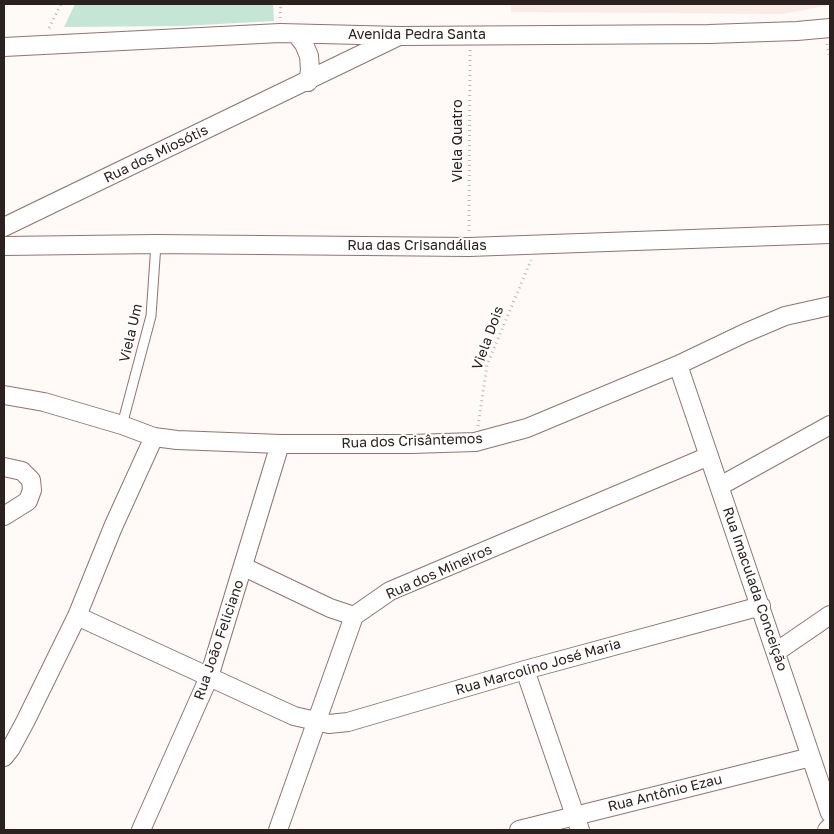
<!DOCTYPE html>
<html>
<head>
<meta charset="utf-8">
<style>
  body { margin:0 }
  #map { position:relative; width:834px; height:834px; overflow:hidden; background:#fff9f7; font-family:"Golos Text",sans-serif }
  canvas { display:block }
  .frame { position:absolute; inset:0; border:5px solid #2b211f; pointer-events:none }
</style>
</head>
<body>
<div id="map">
<canvas width="834" height="834"></canvas>
<div class="frame"></div>
</div>
<script>
const g = document.querySelector('canvas').getContext('2d');
g.lineJoin = 'round';
function paint(path, color) {
  g.fillStyle = color;
  g.fill(path, 'evenodd');
}
function toPath(rows) {
  const path = new Path2D();
  for (const r of rows) {
    path.moveTo(r[0], r[1]);
    for (let i = 2; i < r.length; i += 2) path.lineTo(r[i], r[i + 1]);
  }
  return path;
}
function trace(path, color, width, dash) {
  g.strokeStyle = color;
  g.lineWidth = width;
  g.lineCap = dash ? 'butt' : 'round';
  g.setLineDash(dash || []);
  g.stroke(path);
}
function label(font, color, halo, rows, align = 'center') {
  g.font = font + ' "Golos Text",sans-serif';
  g.lineWidth = 4;
  g.setLineDash([]);
  g.textBaseline = 'middle';
  g.strokeStyle = halo;
  g.fillStyle = color;
  for (const [text, x, y, turn = 0] of rows) {
    g.save();
    g.translate(x, y);
    g.rotate((+turn || 0) * Math.PI / 180);
    g.textAlign = isNaN(turn) ? turn : align;
    if (halo) g.strokeText(text, 0, 0);
    g.fillText(text, 0, 0);
    g.restore();
  }
}
paint(toPath([
  [511,4,830,4,830,5,782,14,511,12]
]), '#faebe7');
paint(toPath([
  [75,4,273,4,274,21,182,26,64,27]
]), '#c5e6d6');
const lane = toPath([
  [122,425,151,316,156,244]
]);
const street = toPath([
  [296,34,304,44,309,56,310,70,308,82],
  [4,47,280,33,400,36,709,34,797,31,830,28],
  [4,227,397,37],
  [4,246,156,244,469,247,830,234],
  [678,365,830,813],
  [4,395,44,402,122,425,154,437,177,440,280,444,411,444,475,442,527,428,678,365,745,333,785,316,830,306],
  [4,467,22,471,31,480,32,490,28,501,4,516],
  [720,486,830,425],
  [244,567,330,608,354,616],
  [77,616,294,716,329,724,348,722,525,670,761,606],
  [776,652,830,615],
  [525,670,580,830],
  [4,757,11,748,25,722,77,616,113,527,154,437],
  [141,830,209,677,280,444],
  [278,830,354,616,390,591,709,456],
  [519,830,811,757],
  [827,830,830,827]
]);
trace(lane, '#8e756f', 11);
trace(street, '#8e756f', 20);
trace(toPath([
  [280,18,281,4],
  [49,28,61,4],
  [827,44,830,58],
  [469,231,470,50],
  [478,426,487,365,531,260]
]), '#beb7b5', 3, [1, 4]);
trace(lane, '#fff', 9);
trace(street, '#fff', 18);
label('14px', '#2b211f', '#fff', [
  ["Avenida Pedra Santa",417,35],
  ["Viela Quatro",458,141,-90],
  ["Rua dos Miosótis",156,154,-26],
  ["Rua das Crisandálias",417,246],
  ["Viela Um",131,333,-77],
  ["Viela Dois",488,338,-70],
  ["Rua dos Crisântemos",412,441,-2],
  ["Rua dos Mineiros",439,572,-24],
  ["Rua Imaculada Conceição",755,589,71],
  ["Rua João Feliciano",219,640,-71],
  ["Rua Marcolino José Maria",538,667,-16],
  ["Rua Antônio Ezau",665,793,-14]
]);
</script>
</body>
</html>
